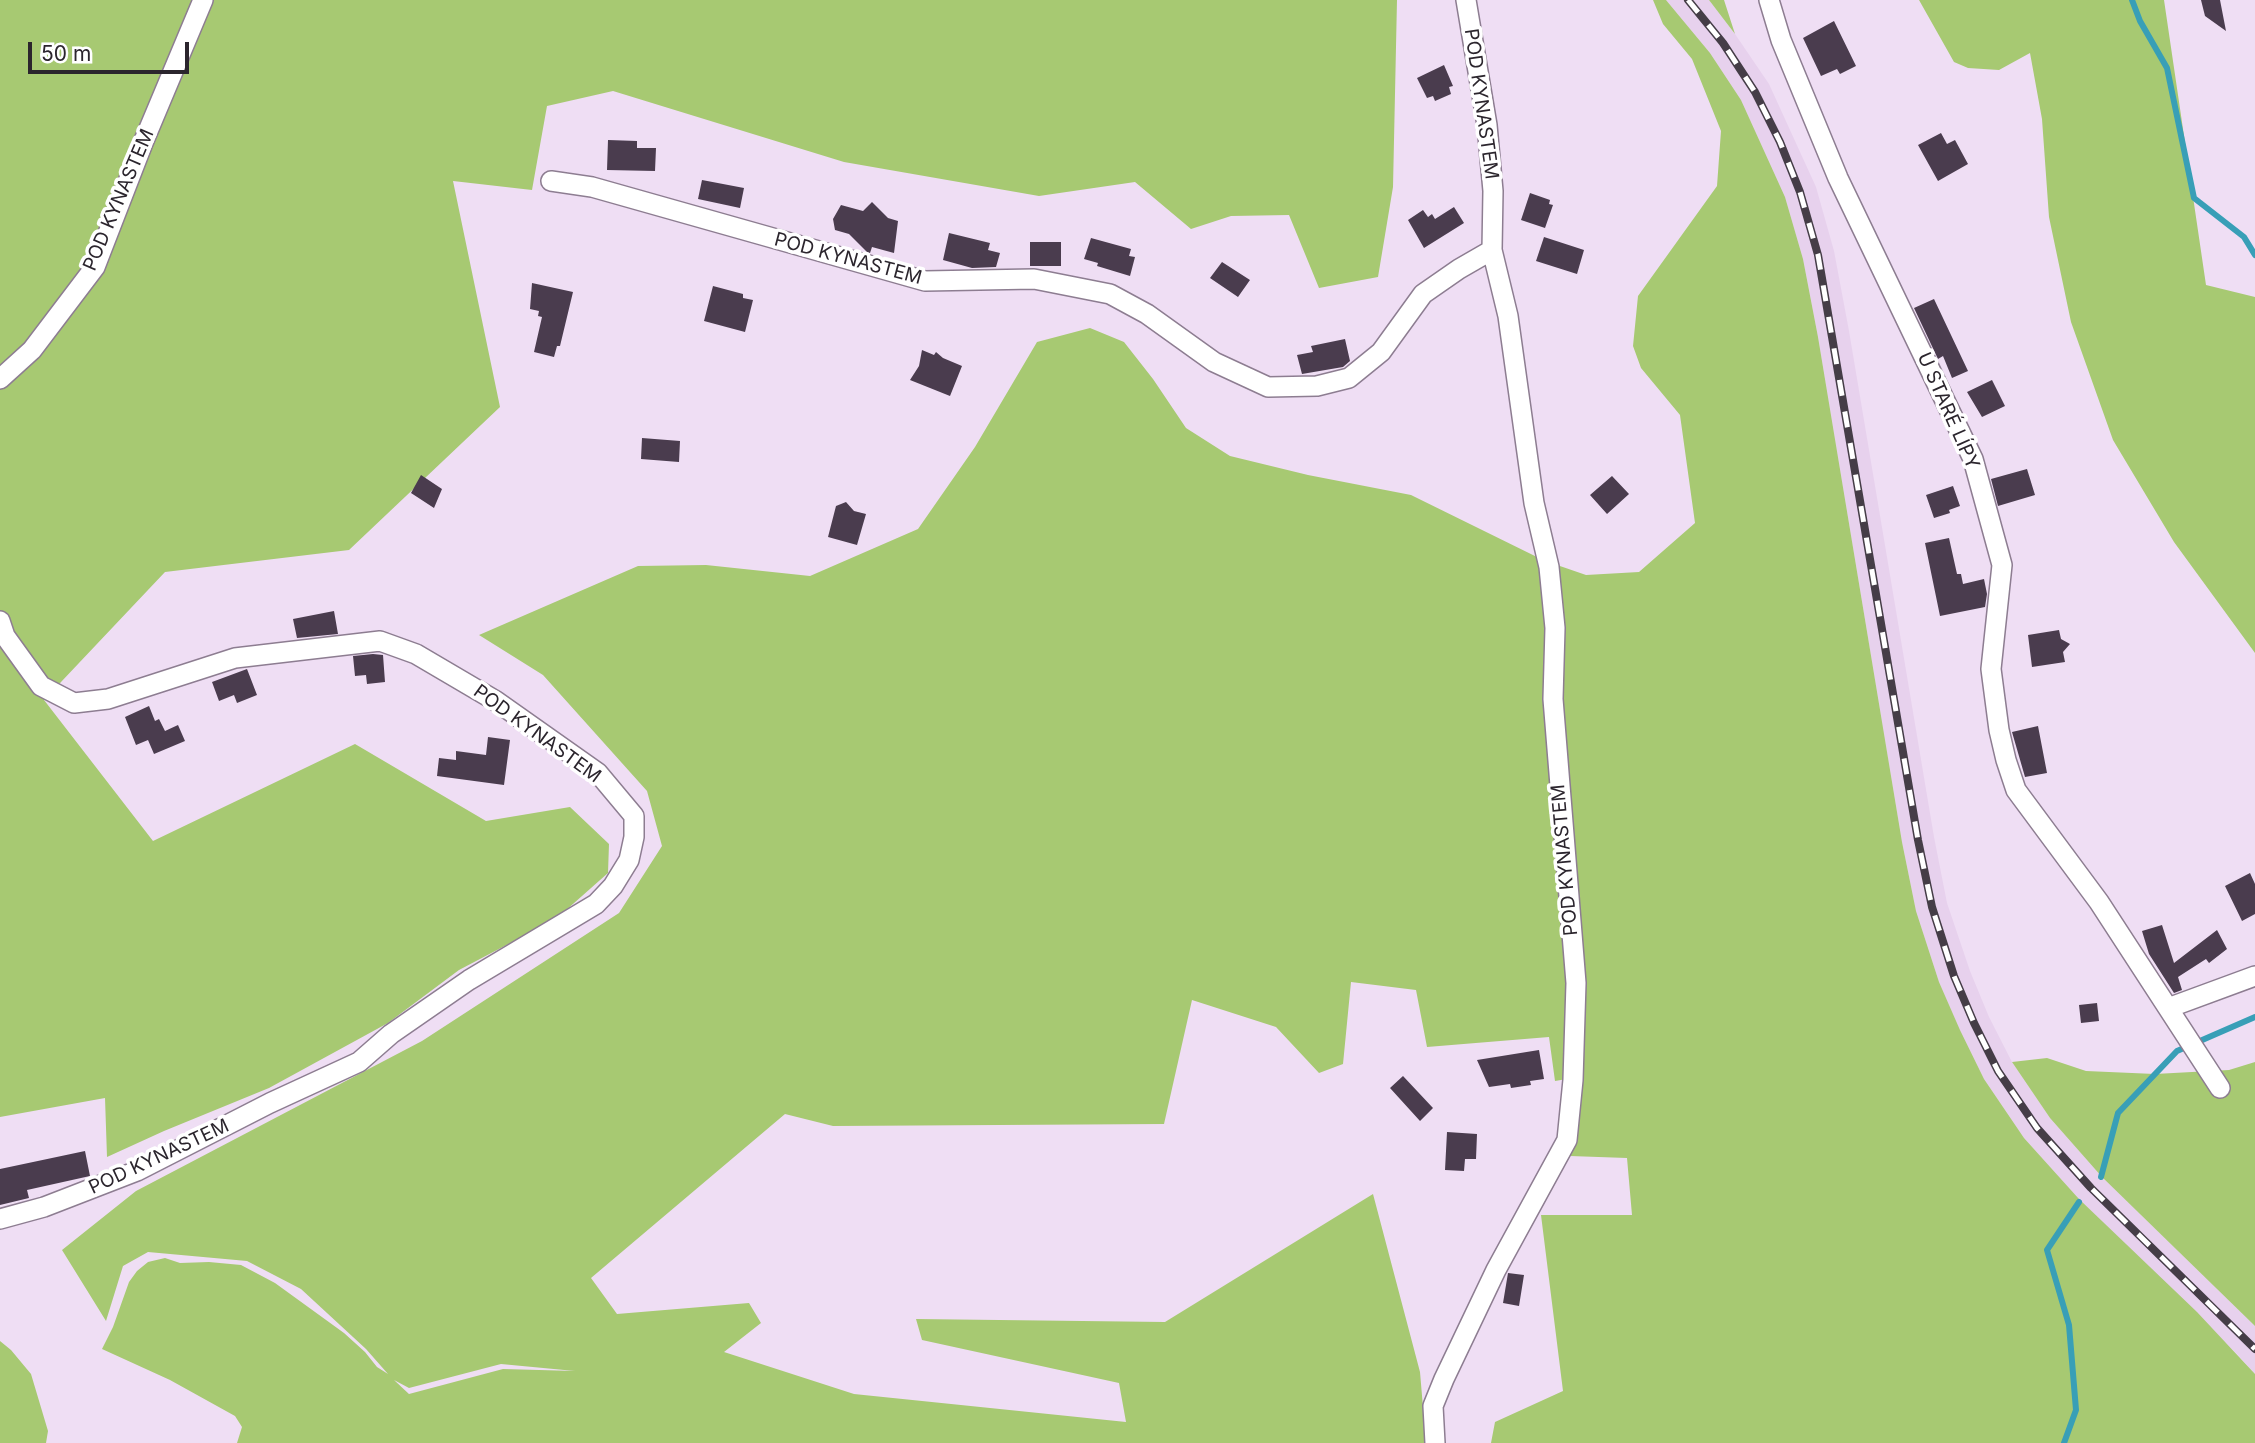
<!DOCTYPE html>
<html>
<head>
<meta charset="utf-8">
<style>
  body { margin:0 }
  #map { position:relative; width:2255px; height:1443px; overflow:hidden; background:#efdef4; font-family:Inter,sans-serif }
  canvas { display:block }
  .scale { position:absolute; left:28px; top:42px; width:161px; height:32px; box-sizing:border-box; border:4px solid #2b252d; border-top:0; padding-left:9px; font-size:21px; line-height:24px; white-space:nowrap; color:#2b252d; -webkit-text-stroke:5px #fff; paint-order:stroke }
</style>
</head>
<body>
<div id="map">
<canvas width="2255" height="1443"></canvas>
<div class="scale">50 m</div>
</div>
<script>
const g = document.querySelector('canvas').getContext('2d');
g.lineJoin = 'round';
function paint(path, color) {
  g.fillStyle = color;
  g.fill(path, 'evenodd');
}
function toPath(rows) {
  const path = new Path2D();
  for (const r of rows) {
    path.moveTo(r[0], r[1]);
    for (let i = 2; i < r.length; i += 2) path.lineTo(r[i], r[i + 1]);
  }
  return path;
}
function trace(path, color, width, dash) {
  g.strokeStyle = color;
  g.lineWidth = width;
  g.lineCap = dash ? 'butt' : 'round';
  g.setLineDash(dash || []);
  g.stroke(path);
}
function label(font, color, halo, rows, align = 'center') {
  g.font = font + ' Inter,sans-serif';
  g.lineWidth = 7;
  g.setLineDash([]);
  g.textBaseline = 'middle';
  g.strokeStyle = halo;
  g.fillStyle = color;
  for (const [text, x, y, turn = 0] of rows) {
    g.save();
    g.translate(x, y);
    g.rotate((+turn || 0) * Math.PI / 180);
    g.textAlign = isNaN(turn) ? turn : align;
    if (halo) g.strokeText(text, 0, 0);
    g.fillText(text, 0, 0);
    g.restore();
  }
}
paint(toPath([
  [1666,0,1709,0,1735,34,1769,84,1816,187,1834,251,1849,331,1934,837,1947,903,1970,971,1989,1017,2012,1062,2050,1118,2102,1177,2255,1326,2255,1374,2237,1354,2079,1199,2024,1138,1984,1079,1960,1030,1939,982,1916,911,1902,842,1818,337,1803,259,1785,197,1741,100,1710,53]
]), '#e7d1ed');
paint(toPath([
  [0,0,1397,0,1393,187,1378,277,1319,288,1289,215,1231,216,1191,229,1135,182,1039,196,844,162,613,91,547,106,532,190,453,181,500,407,349,550,165,572,44,700,153,841,355,744,486,821,570,807,609,844,608,873,556,919,459,970,388,1023,269,1088,164,1131,107,1157,105,1098,0,1117],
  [1653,0,1666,0,1710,53,1741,100,1785,197,1803,259,1818,337,1902,842,1916,911,1939,982,1960,1030,1984,1079,2024,1138,2079,1199,2197,1312,2255,1374,2255,1443,1491,1443,1495,1422,1563,1391,1541,1215,1632,1215,1627,1158,1570,1156,1580,1117,1580,1048,1560,703,1557,565,1586,575,1639,572,1695,523,1680,415,1641,368,1633,346,1638,296,1717,186,1721,131,1692,59,1663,24],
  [1709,0,1724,0,1735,34],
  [1919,0,2164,0,2206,285,2255,297,2255,653,2174,542,2113,440,2071,322,2049,217,2042,119,2030,53,1999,70,1968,68,1954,62],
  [1090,328,1124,342,1153,379,1186,428,1230,456,1308,475,1411,495,1541,559,1549,628,1568,987,1567,1079,1555,1081,1549,1037,1427,1047,1416,990,1351,982,1343,1064,1319,1073,1276,1027,1192,1000,1164,1124,833,1126,785,1114,591,1278,617,1314,749,1303,761,1323,724,1352,854,1394,1126,1422,1119,1383,922,1340,916,1319,1165,1322,1373,1194,1420,1372,1426,1443,237,1443,242,1427,235,1416,170,1380,102,1349,113,1327,129,1282,137,1271,148,1262,165,1258,180,1263,209,1262,241,1265,275,1283,344,1333,365,1352,377,1367,388,1374,366,1349,301,1289,247,1261,148,1252,123,1266,106,1321,62,1250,136,1191,422,1041,619,913,662,846,647,791,543,675,479,635,638,566,706,565,810,576,918,529,975,447,1037,342],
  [501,1364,575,1371,503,1369,409,1394,394,1380,409,1388],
  [2047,1058,2086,1071,2155,1074,2229,1070,2255,1062,2255,1326,2102,1177,2050,1118,2012,1062],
  [0,1341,11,1350,31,1374,48,1431,46,1443,0,1443]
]), '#a7c972');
trace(toPath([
  [2132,0,2140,21,2167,68,2194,198,2244,237,2255,255],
  [2101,1177,2118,1113,2177,1051,2255,1017],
  [2064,1443,2076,1410,2069,1325,2047,1250,2079,1202]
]), '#389fb7', 6);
paint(toPath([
  [2201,0,2220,0,2226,31,2205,16],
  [1834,21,1856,66,1840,74,1837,69,1821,76,1803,38],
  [1444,65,1453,86,1449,87,1451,94,1435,101,1433,96,1427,98,1417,78],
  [1941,133,1947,144,1955,140,1968,164,1938,181,1918,145],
  [608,140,637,141,637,148,656,148,655,171,607,170],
  [702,180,744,188,740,208,698,199],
  [1530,193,1550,200,1549,204,1553,205,1545,228,1521,220],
  [872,202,888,218,898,221,894,253,872,247,870,253,867,252,849,234,835,230,833,219,841,205,863,211],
  [1454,207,1464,223,1424,248,1408,220,1423,210,1428,217,1432,214,1435,219],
  [949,233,990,243,988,250,1000,253,996,267,972,268,943,260],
  [1544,237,1584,250,1577,274,1536,261],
  [1091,238,1131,249,1129,256,1135,257,1130,276,1097,266,1098,263,1084,259],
  [1030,242,1061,242,1061,266,1030,266],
  [1222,262,1250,280,1238,297,1210,278],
  [532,283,573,292,560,346,557,346,554,357,534,352,542,317,538,316,539,311,530,309],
  [713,286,743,294,743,298,753,300,745,332,704,321],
  [1934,299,1968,371,1952,378,1943,356,1938,359,1914,308],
  [1345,339,1350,361,1343,367,1302,374,1297,355,1313,352,1311,346],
  [922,350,934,355,936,352,943,358,962,366,950,396,910,380,919,366],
  [1992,380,2005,406,1982,417,1967,392],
  [642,438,680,441,679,462,641,459],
  [2027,469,2035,495,1998,506,1991,479],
  [421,475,442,489,434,508,411,493],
  [1612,476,1629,494,1607,514,1590,495],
  [1953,486,1960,506,1949,510,1950,513,1934,518,1926,495],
  [846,502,854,511,866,514,857,545,828,537,836,506],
  [1949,538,1957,574,1961,574,1963,584,1984,579,1987,594,1985,607,1940,616,1925,543],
  [334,611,338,634,297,638,293,619],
  [2059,630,2061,639,2070,644,2063,652,2065,662,2032,667,2028,635],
  [373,654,383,655,385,682,367,684,366,675,355,676,353,656],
  [247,669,257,695,237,703,234,695,219,701,212,682],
  [149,706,155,721,159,719,165,731,178,725,185,741,154,754,148,740,136,745,125,717],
  [2038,726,2047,773,2025,777,2012,732],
  [488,737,510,740,504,785,437,776,439,758,456,760,456,751,486,755],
  [2250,873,2255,884,2255,914,2242,921,2225,886],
  [2162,925,2174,963,2217,930,2227,949,2209,963,2206,959,2178,977,2182,990,2174,993,2149,954,2142,931],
  [2097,1003,2099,1021,2081,1023,2079,1005],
  [1539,1050,1544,1079,1530,1081,1531,1085,1511,1088,1510,1084,1489,1087,1477,1060],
  [1403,1076,1433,1108,1420,1121,1390,1088],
  [1447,1132,1477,1134,1476,1159,1465,1159,1464,1171,1445,1170],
  [85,1151,90,1176,27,1190,29,1198,0,1205,0,1169],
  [1508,1273,1524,1275,1519,1306,1503,1303]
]), '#4a3c4e');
const minor = toPath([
  [1769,0,1781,40,1838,178,1973,459,2002,565,1991,669,1999,730,2006,760,2016,790,2099,902,2220,1088],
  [551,181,592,187,925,281,1034,279,1110,294,1147,314,1214,362,1268,387,1317,386,1349,378,1381,352,1423,294,1459,269,1492,250,1493,191,1487,125,1466,0],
  [0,379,32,350,95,267,143,143,203,0],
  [0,621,5,636,41,686,74,703,108,699,235,658,380,641,416,654,496,701,598,773,634,816,634,837,629,860,613,886,596,904,469,980,391,1034,359,1062,270,1103,137,1171,44,1207,0,1219],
  [2168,1008,2255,976],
  [1435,1443,1433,1406,1444,1379,1496,1270,1567,1140,1573,1080,1576,983,1553,699,1555,628,1549,567,1534,503,1508,316,1492,250]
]);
trace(minor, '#8d7d91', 22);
trace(minor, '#fff', 19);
const rail = toPath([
  [1688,0,1723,43,1755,92,1780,142,1800,192,1818,255,1918,840,1932,907,1954,976,1974,1023,1998,1071,2037,1128,2091,1188,2255,1349]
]);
trace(rail, '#453d47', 8);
trace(rail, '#fff', 5, [16]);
label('19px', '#2b252d', '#fff', [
  ["POD KYNASTEM",1481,104,82],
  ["POD KYNASTEM",119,200,-67],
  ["POD KYNASTEM",848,259,15],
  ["U STARÉ LÍPY",1948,411,66],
  ["POD KYNASTEM",537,734,36],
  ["POD KYNASTEM",1565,860,-95],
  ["POD KYNASTEM",159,1157,-25]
]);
</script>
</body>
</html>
